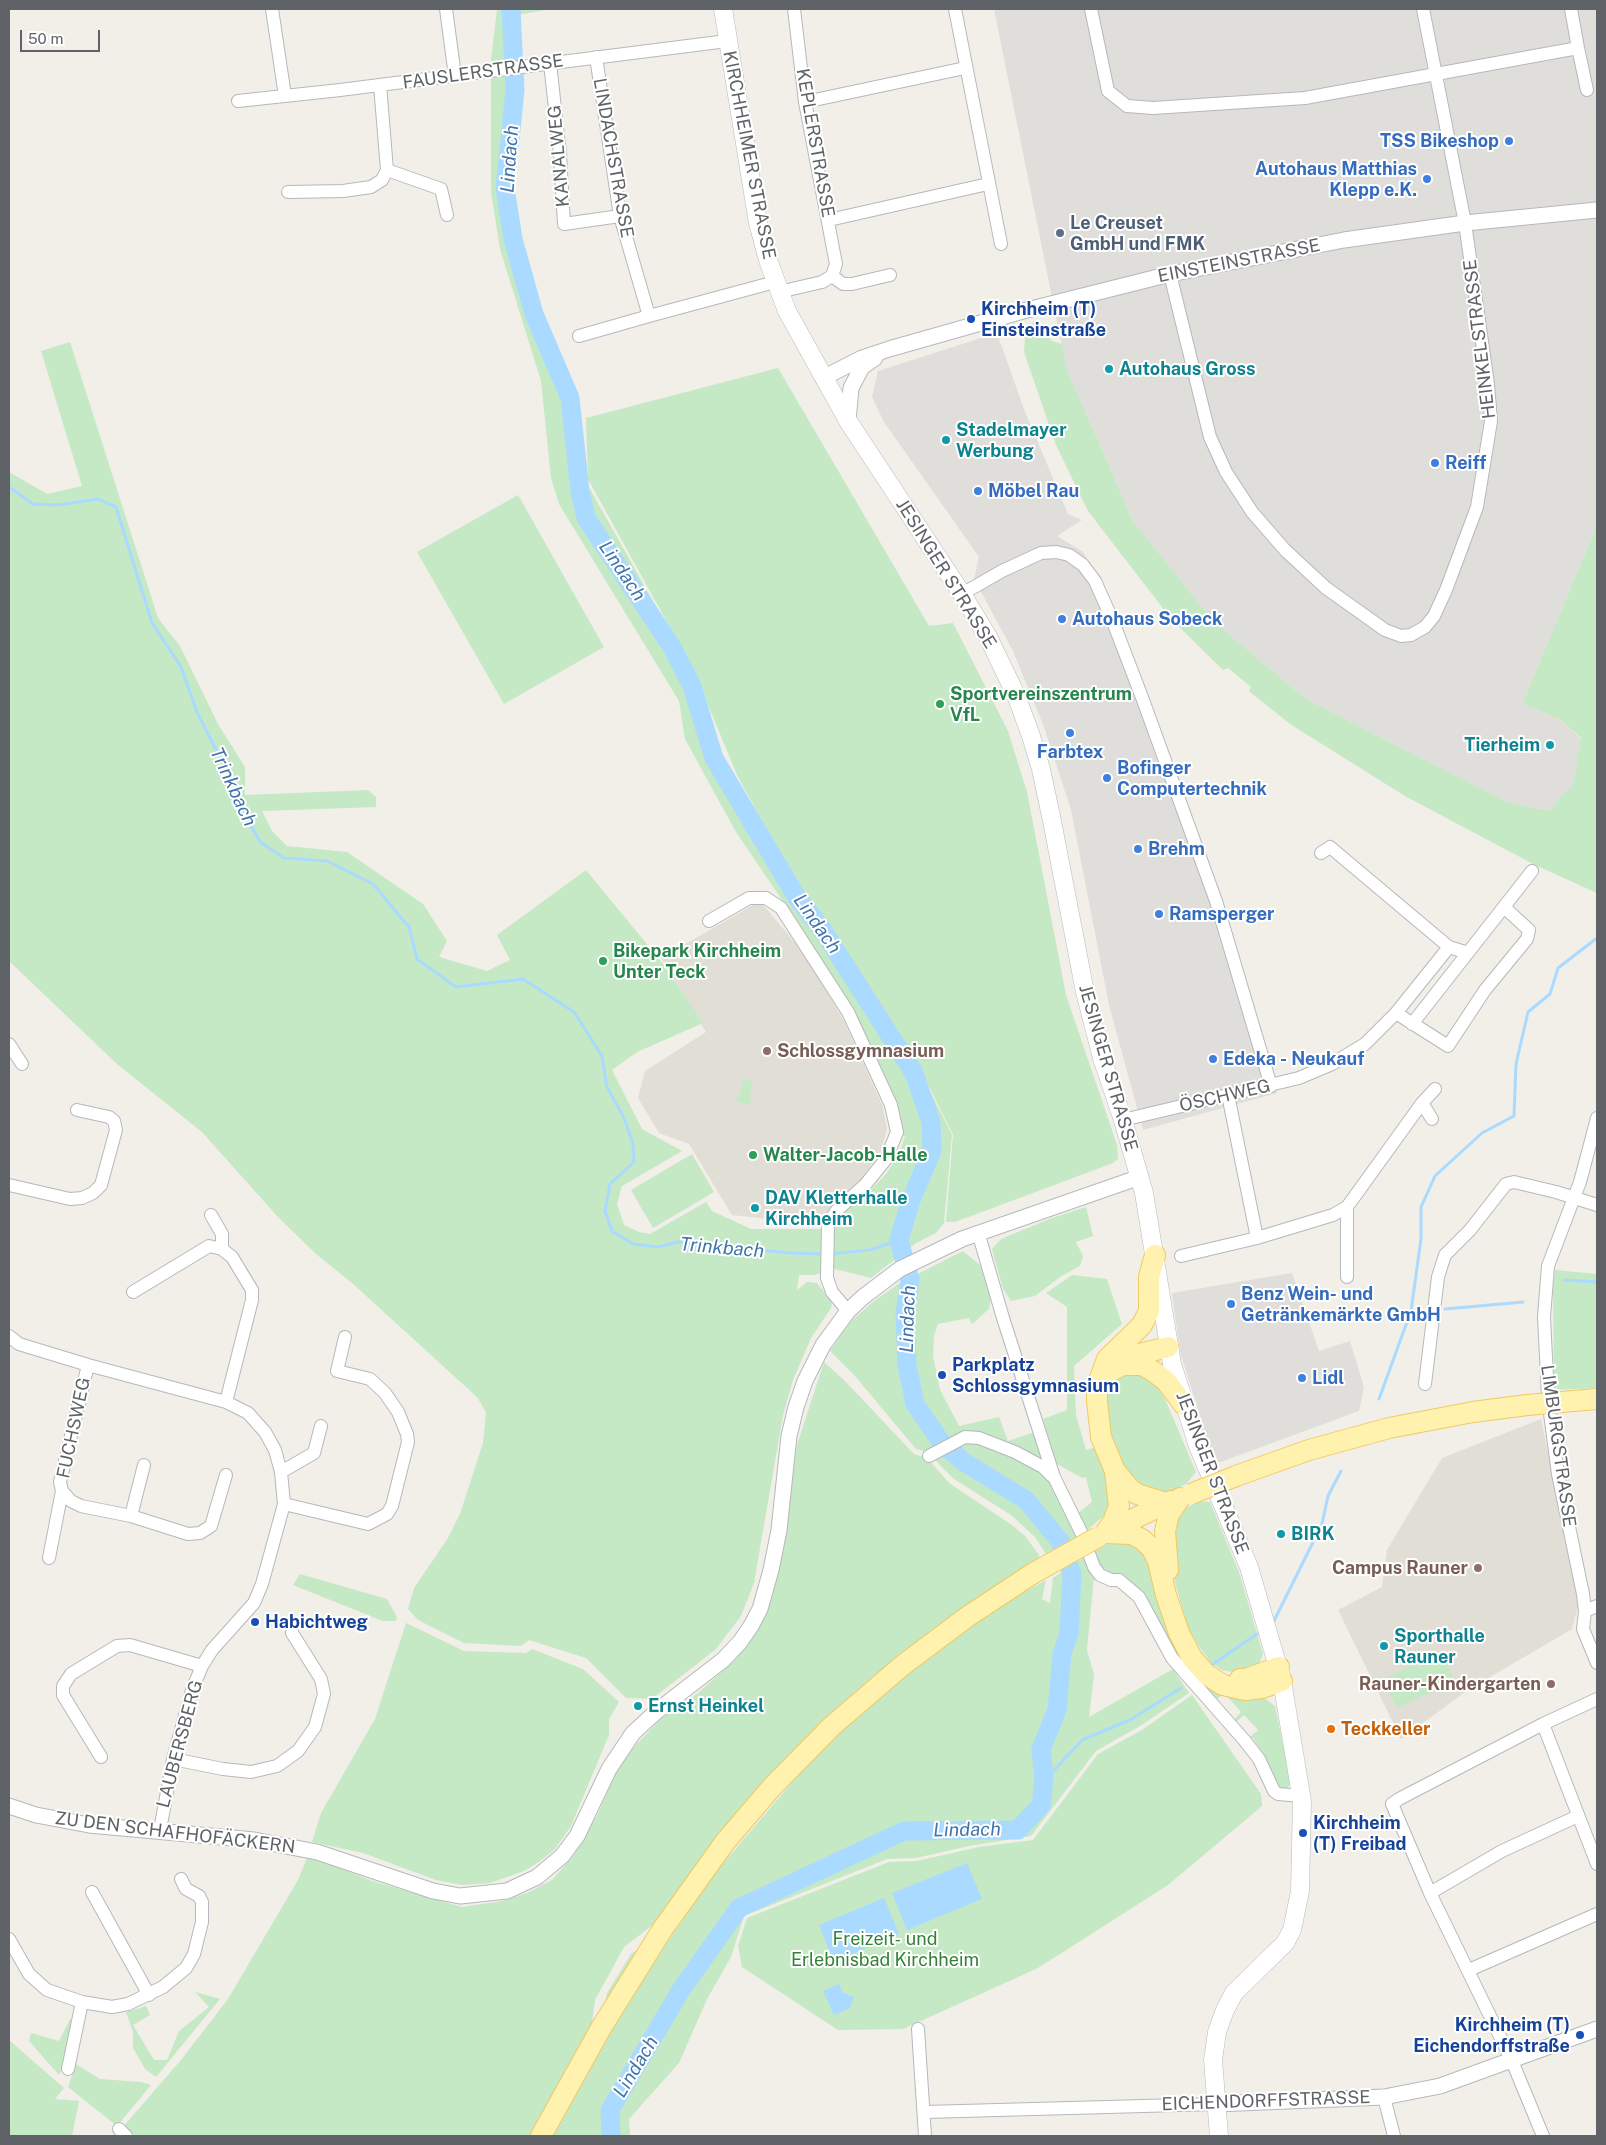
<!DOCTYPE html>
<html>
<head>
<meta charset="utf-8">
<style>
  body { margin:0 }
  #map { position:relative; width:1606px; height:2145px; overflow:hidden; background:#f1efe8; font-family:"Public Sans",sans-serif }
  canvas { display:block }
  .frame { position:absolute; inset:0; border:10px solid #5f6368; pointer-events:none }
  .scale { position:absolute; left:20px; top:30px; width:80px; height:22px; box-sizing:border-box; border:2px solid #5f6368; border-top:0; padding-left:6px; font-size:15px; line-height:18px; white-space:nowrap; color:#5f6368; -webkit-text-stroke:4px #fff; paint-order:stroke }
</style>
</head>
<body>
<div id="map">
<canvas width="1606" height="2145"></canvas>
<div class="frame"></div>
<div class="scale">50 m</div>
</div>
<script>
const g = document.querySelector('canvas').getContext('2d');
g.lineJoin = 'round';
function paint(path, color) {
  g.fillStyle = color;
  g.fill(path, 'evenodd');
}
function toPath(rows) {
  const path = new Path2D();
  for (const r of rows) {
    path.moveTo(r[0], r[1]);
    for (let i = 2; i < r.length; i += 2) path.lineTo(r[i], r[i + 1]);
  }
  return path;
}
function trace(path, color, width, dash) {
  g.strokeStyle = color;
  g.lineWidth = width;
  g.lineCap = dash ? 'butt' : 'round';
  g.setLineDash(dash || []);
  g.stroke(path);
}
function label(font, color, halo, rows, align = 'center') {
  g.font = font + ' "Public Sans",sans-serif';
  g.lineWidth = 4;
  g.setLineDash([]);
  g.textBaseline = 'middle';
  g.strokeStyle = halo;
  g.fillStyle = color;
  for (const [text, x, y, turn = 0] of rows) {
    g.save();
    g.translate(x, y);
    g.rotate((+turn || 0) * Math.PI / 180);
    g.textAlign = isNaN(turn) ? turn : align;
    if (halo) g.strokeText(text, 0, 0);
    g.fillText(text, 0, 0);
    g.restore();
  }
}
paint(toPath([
  [994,9,1597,9,1597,525,1522,704,1559,719,1581,739,1573,785,1549,811,1507,802,1306,699,1213,621,1133,521,1066,367],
  [997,333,1024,409,1068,514,1082,520,1057,536,1083,552,1107,595,1218,893,1277,1093,1143,1130,1109,1005,1071,810,1044,727,1013,651,974,579,979,557,884,422,872,397,878,371],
  [1292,1273,1319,1351,1350,1341,1364,1387,1359,1411,1215,1464,1180,1352,1172,1293]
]), '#e0deda');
paint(toPath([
  [760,901,807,957,844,1021,883,1107,887,1129,881,1151,860,1181,815,1224,732,1215,689,1144,659,1133,638,1098,645,1071,706,1032,661,958],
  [1541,1419,1579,1603,1572,1629,1468,1690,1401,1739,1338,1610,1382,1587,1387,1550,1442,1458]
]), '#e1ded6');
paint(toPath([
  [497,9,551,9,517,15,521,81,509,188,539,317,578,398,586,482,693,672,715,738,738,788,778,858,918,1067,952,1135,944,1223,936,1233,916,1243,871,1278,835,1269,814,1275,799,1275,797,1290,807,1282,817,1283,832,1302,831,1308,811,1338,793,1380,783,1415,754,1583,741,1616,716,1649,652,1699,626,1698,586,1658,529,1640,521,1646,464,1643,418,1620,408,1609,414,1588,448,1538,460,1514,483,1443,486,1412,477,1397,352,1283,316,1254,278,1217,202,1132,117,1064,9,961,9,472,47,494,82,486,41,351,70,342,158,618,180,646,218,724,245,767,245,795,368,790,376,797,376,807,262,811,272,831,287,846,347,852,423,904,447,941,439,957,487,971,510,960,497,935,586,870,664,965,703,1023,637,1052,612,1070,642,1129,682,1151,622,1186,617,1204,624,1225,639,1232,650,1234,706,1202,712,1211,751,1229,832,1229,838,1218,861,1194,864,1197,886,1174,899,1154,905,1136,901,1135,900,1116,851,1011,816,950,736,832,685,739,679,701,559,504,551,478,541,381,500,249,491,192,491,60],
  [1034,323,1052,341,1062,344,1066,367,1133,521,1213,621,1306,699,1507,802,1549,811,1573,784,1581,738,1559,719,1522,704,1597,525,1597,893,1535,865,1405,796,1290,724,1249,691,1251,687,1228,668,1223,670,1172,620,1088,511,1056,445,1024,352,1026,325],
  [778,368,929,626,953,623,1008,731,1027,792,1066,995,1117,1145,1118,1159,1113,1163,955,1222,946,1222,953,1135,919,1066,782,857,737,775,694,671,588,479,586,418],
  [518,495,604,647,504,704,417,552],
  [742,1079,753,1082,749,1097,752,1102,748,1105,733,1100,739,1097,743,1083],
  [692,1154,714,1192,653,1228,631,1190],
  [1086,1207,1093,1236,1076,1242,1083,1256,1080,1266,1060,1277,1035,1296,1011,1301,1003,1289,992,1249,1001,1239,1052,1218],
  [963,1251,980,1265,991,1297,989,1309,972,1324,969,1318,938,1324,934,1336,933,1356,940,1390,959,1426,999,1417,1008,1441,1035,1432,1077,1537,1046,1554,1035,1537,1011,1515,954,1479,927,1452,916,1449,854,1375,830,1351,851,1321,874,1301,900,1283],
  [1555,1270,1597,1274,1597,1388,1554,1390,1553,1290],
  [1072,1275,1107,1279,1122,1324,1074,1366,1076,1415,1086,1450,1097,1447,1112,1486,1106,1514,1086,1531,1077,1514,1092,1502,1086,1477,1082,1478,1057,1464,1043,1419,1067,1410,1067,1307,1046,1293],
  [824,1362,846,1382,914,1454,927,1458,949,1483,1012,1525,1025,1536,1039,1555,1038,1561,832,1714,799,1745,737,1811,662,1918,624,1947,595,2000,591,2030,533,2136,135,2136,122,2128,181,2060,228,1999,298,1880,307,1858,317,1859,372,1881,462,1907,502,1901,527,1893,552,1880,573,1856,598,1814,618,1768,633,1748,662,1718,698,1693,736,1659,758,1628,774,1590,787,1523,797,1445],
  [1126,1368,1152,1378,1165,1399,1196,1472,1186,1484,1167,1493,1139,1488,1117,1462,1103,1401,1110,1378],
  [1199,1501,1210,1502,1239,1572,1263,1654,1258,1667,1237,1673,1222,1670,1211,1663,1198,1645,1186,1623,1175,1582,1171,1536,1180,1511],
  [1119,1540,1145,1548,1185,1657,1260,1695,1275,1706,1291,1783,1287,1789,1278,1788,1265,1757,1253,1738,1249,1738,1258,1730,1244,1715,1236,1722,1234,1720,1241,1712,1224,1693,1216,1700,1173,1653,1142,1595,1104,1572,1092,1552,1107,1542],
  [1083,1558,1094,1576,1087,1650,1094,1674,1089,1717,1173,1669,1189,1693,1140,1726,1096,1751,1031,1836,969,1846,916,1858,887,1859,744,1916,731,1957,707,1999,679,2063,629,2119,630,2136,549,2136,636,1987,719,1868,824,1745,917,1663,988,1612,1046,1580,1042,1599,1050,1603,1053,1578],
  [300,1574,387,1599,397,1617,396,1621,383,1621,293,1585],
  [406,1623,464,1651,526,1653,532,1649,583,1669,619,1702,609,1719,609,1735,571,1826,555,1849,539,1862,524,1871,490,1883,462,1885,436,1880,363,1853,312,1842,321,1813,375,1719],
  [1441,1652,1455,1681,1397,1708,1383,1679],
  [1192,1695,1261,1794,1262,1806,1168,1885,1038,1968,903,2029,838,2030,742,1967,738,1946,747,1918,889,1862,917,1861,979,1847,1033,1840,1098,1754,1142,1730],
  [645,1944,605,2005,607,1993,631,1954],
  [195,1992,220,1999,156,2077,145,2069,133,2048,133,2032,126,2012,146,2006,150,2015,133,2025,154,2060,167,2060,179,2031,209,2007],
  [70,2019,74,2022,64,2063,59,2075,29,2041,31,2033,59,2041],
  [9,2040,64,2088,55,2099,79,2101,72,2136,9,2136],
  [76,2064,100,2079,141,2082,151,2085,117,2126,68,2087]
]), '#c5e8c5');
paint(toPath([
  [967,1863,982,1899,907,1930,892,1893],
  [884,1898,899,1934,834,1962,819,1925],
  [839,1984,843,1993,854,1997,850,2008,834,2015,823,1991]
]), '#aadaff');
trace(toPath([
  [9,487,33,504,58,505,98,499,116,507,152,623,181,667,197,712,220,758,233,794,260,842,284,858,327,861,373,884,409,927,417,959,456,987,523,979,574,1012,602,1056,607,1087,624,1118,633,1144,634,1162,610,1184,605,1211,612,1231,633,1244,658,1247,678,1242,791,1253,824,1254],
  [830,1254,870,1250,899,1240],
  [1564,1280,1597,1282],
  [1445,1309,1523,1302],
  [1411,1311,1422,1311],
  [1379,1399,1411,1311,1421,1239,1421,1207,1435,1176,1482,1133,1514,1116,1516,1064,1528,1012,1550,994,1558,968,1597,938],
  [1272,1625,1322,1524,1328,1496,1341,1471],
  [1213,1664,1257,1634],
  [1044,1781,1082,1740,1130,1720,1181,1688]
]), '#aadaff', 3);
trace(toPath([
  [511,9,515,90,505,188,513,239,534,314,570,398,580,491,586,518,672,647,692,686,714,758,796,896,822,929,914,1073,931,1122,932,1151,911,1200,899,1240,910,1280,905,1313,907,1365,915,1404,941,1442,964,1462,1026,1500,1060,1541,1072,1574,1069,1633,1062,1654,1057,1710,1041,1749,1044,1781,1041,1805,1018,1830,904,1831,739,1908,681,1990,610,2110,611,2136]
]), '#aadaff', 19);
const minor = toPath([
  [272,9,285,96],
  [446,9,455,76],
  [955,9,1001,244],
  [1091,9,1108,91,1127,106,1153,108,1305,98,1578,48,1571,9],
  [1578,48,1587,90],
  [596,57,620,216,649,316,775,282],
  [550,63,560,154,564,224,620,216],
  [238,101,340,90,727,41],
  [805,102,965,68],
  [387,170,441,189,447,215],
  [288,192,343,191,371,187,382,180,387,170,380,85],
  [829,220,988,184],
  [1170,274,1210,437,1226,472,1252,512,1285,550,1326,588,1385,630,1401,636,1411,635,1425,627,1434,616,1446,590,1477,507,1491,421,1488,384,1465,223,1423,9],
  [832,276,843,284,852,284,890,275],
  [779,292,822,282,832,276,836,264,805,102,794,9],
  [579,336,649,316],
  [962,594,1002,571,1041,553,1056,552,1069,555,1083,565,1095,581,1112,619,1143,700,1216,901,1271,1086],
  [1321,853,1330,847,1449,947,1468,953],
  [709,921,749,898,766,898,781,908,848,1012,891,1105,897,1132,886,1159,865,1185,837,1210,828,1224,827,1278,832,1292,848,1311],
  [1396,1013,1449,947],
  [1412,1024,1532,871],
  [9,1044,22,1064],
  [1228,1095,1257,1238],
  [1422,1103,1432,1119],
  [1597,1118,1580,1182,1548,1266,1544,1317,1548,1398,1558,1474,1583,1594,1585,1611,1583,1629,1597,1663],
  [1123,1120,1299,1078,1332,1064,1365,1044,1396,1013,1448,1046,1485,990,1527,939,1529,930,1505,908],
  [9,1185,70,1199,82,1198,93,1193,101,1185,116,1130,114,1121,109,1117,77,1110],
  [1347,1207,1347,1277],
  [211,1215,222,1234,222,1249],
  [978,1232,1003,1318,1054,1477,1081,1532,1094,1567,1100,1575,1111,1580,1119,1580,1139,1597,1172,1658,1245,1741,1259,1759,1274,1791,1278,1794,1302,1796],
  [1181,1256,1257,1238,1333,1215,1347,1207,1422,1103,1435,1089],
  [133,1292,209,1246,222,1249,232,1257,252,1290,252,1300,226,1402],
  [9,1336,19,1344,88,1365,226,1402,248,1413,265,1432,275,1450,281,1472,284,1504,262,1584,254,1603,212,1650,202,1666,192,1690,173,1759,160,1830],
  [88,1365,60,1482,62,1491,71,1501,81,1506,131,1516,188,1534,200,1533,211,1526,226,1475],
  [1425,1384,1438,1277,1445,1255,1470,1230,1506,1184,1514,1182,1556,1192,1597,1205],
  [929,1456,965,1437,979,1438,1015,1452,1043,1467,1052,1476],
  [281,1472,314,1453,321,1426],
  [284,1504,368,1524,387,1514,392,1506,408,1442,407,1434,398,1412,385,1393,370,1379,337,1371,345,1337],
  [131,1516,144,1465],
  [49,1558,62,1491],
  [1585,1611,1597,1606],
  [1543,1724,1597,1864],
  [101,1757,63,1695,63,1686,71,1674,117,1646,130,1645,202,1666],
  [173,1759,223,1769,251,1772,277,1766,298,1751,315,1727,324,1694,321,1679,292,1633],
  [92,1892,149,1995],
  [1430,1893,1502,1851,1578,1816],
  [9,1939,29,1974,47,1990,82,2002,112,2007,128,2004,163,1987,186,1968,194,1954,202,1922,202,1902,199,1896,186,1889,181,1879],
  [1469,1970,1597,1914],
  [918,2029,925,2136],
  [68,2069,82,2002],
  [1384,2097,1394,2136],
  [925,2112,1216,2104],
  [119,2129,126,2136],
  [1543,2136,1512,2061,1430,1893,1392,1804,1399,1799,1543,1724,1597,1699]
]);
const tertiary = toPath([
  [823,378,862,358,889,349,1023,311,1170,274,1344,240,1465,223,1597,210],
  [848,421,851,388,862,367,875,358],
  [9,1806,36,1815,89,1825,254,1840,317,1852,433,1891,460,1896,507,1891,537,1877,562,1856,577,1836,609,1769,633,1733,657,1711,723,1660,740,1642,751,1626,760,1609,771,1570,779,1530,789,1436,796,1407,805,1381,823,1345,848,1311,863,1297,900,1269,962,1239,1140,1177],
  [1216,2104,1384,2097,1440,2086,1597,2029]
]);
const secondary = toPath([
  [723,9,758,223,768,260,787,311,848,421,962,594,988,637,1016,695,1031,736,1041,769,1052,821,1085,992,1102,1058,1123,1120,1144,1193,1172,1364,1198,1446,1249,1567,1282,1681,1302,1801,1300,1891,1292,1930,1285,1943,1234,1993,1225,2010,1217,2032,1213,2060,1219,2136]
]);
const primary = toPath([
  [1155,1255,1149,1277,1149,1311,1142,1325,1107,1359,1097,1386,1097,1401,1101,1437,1115,1471,1130,1489,1137,1494,1166,1503],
  [1119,1359,1168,1347],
  [1105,1374,1123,1365,1142,1365,1153,1371,1166,1381,1184,1405],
  [1573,1401,1597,1399],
  [1236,1476,1309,1450,1389,1428,1473,1412,1527,1405],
  [1106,1532,1171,1501],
  [1105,1533,1132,1534,1143,1540,1152,1549,1158,1561,1166,1595,1179,1633,1192,1658,1206,1674,1223,1685,1245,1690,1262,1688,1282,1681],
  [1105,1533,1113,1522,1119,1506,1115,1471],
  [1168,1570,1165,1531,1169,1514,1180,1498],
  [1240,1679,1246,1679,1279,1667],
  [541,2136,601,2028,662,1930,725,1842,772,1787,832,1726,903,1665,967,1617,1032,1574]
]);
trace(minor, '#b5b8bc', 14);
trace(tertiary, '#b5b8bc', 17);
trace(secondary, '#b6babf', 19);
trace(primary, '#f2c960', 22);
trace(minor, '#fff', 12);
trace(tertiary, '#fff', 15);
trace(secondary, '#fff', 18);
trace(primary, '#fff2af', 20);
const primaryBridge = toPath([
  [1527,1405,1573,1401],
  [1191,1494,1236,1476],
  [1032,1574,1098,1537]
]);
trace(primaryBridge, '#f2c960', 22, []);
trace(primaryBridge, '#fff2af', 20);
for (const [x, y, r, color] of [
  [1509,141,5,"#3f7fe0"],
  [1427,179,5,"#3f7fe0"],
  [1060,233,5,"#5c6f8a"],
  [971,319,5,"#1a4fb4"],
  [1109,369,5,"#0f9aa8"],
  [946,440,5,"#0f9aa8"],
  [1435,463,5,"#3f7fe0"],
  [978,491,5,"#3f7fe0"],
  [1062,619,5,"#3f7fe0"],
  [940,704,5,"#2e9e5b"],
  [1070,733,5,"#3f7fe0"],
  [1550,745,5,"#0f9aa8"],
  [1107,778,5,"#3f7fe0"],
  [1138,849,5,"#3f7fe0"],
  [1159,914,5,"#3f7fe0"],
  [603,961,5,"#2e9e5b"],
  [767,1051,5,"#8d6e63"],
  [1213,1059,5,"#3f7fe0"],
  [753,1155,5,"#2e9e5b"],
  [755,1208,5,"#0f9aa8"],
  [1231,1304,5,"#3f7fe0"],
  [942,1375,5,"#1a4fb4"],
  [1302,1378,5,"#3f7fe0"],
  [1281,1534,5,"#0f9aa8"],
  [1478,1568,5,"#8d6e63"],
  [255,1622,5,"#1a4fb4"],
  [1384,1646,5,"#0f9aa8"],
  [1551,1684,5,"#8d6e63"],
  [638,1706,5,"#0f9aa8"],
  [1331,1729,5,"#e8710a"],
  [1303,1833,5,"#1a4fb4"],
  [1580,2035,5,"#1a4fb4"]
]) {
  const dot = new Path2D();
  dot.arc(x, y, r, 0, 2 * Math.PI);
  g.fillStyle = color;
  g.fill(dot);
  trace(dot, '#fff', 2);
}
label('18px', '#5f6368', '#fff', [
  ["FAUSLERSTRASSE",483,72,-8],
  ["KEPLERSTRASSE",815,143,80],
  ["KIRCHHEIMER STRASSE",749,155,79],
  ["KANALWEG",559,156,-95],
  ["LINDACHSTRASSE",613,158,80],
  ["EINSTEINSTRASSE",1239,261,-11],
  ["HEINKELSTRASSE",1480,339,-97],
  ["JESINGER STRASSE",946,574,58],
  ["JESINGER STRASSE",1108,1068,74],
  ["ÖSCHWEG",1225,1096,-13],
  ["FUCHSWEG",74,1428,-78],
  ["LIMBURGSTRASSE",1558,1446,82],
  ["JESINGER STRASSE",1212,1473,69],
  ["LAUBERSBERG",180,1744,-75],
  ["ZU DEN SCHAFHOFÄCKERN",175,1833,7],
  ["EICHENDORFFSTRASSE",1266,2101,-2]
]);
label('bold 18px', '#366cbe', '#fff', [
  ["TSS Bikeshop",1499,141,"right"],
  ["Autohaus Matthias",1417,169,"right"],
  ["Klepp e.K.",1417,190,"right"],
  ["Reiff",1445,463],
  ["Möbel Rau",988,491],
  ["Autohaus Sobeck",1072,619],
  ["Farbtex",1070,752,"center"],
  ["Bofinger",1117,768],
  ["Computertechnik",1117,789],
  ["Brehm",1148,849],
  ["Ramsperger",1169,914],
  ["Edeka - Neukauf",1223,1059],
  ["Benz Wein- und",1241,1294],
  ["Getränkemärkte GmbH",1241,1315],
  ["Lidl",1312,1378]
], 'left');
label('bold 18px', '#4e5e75', '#fff', [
  ["Le Creuset",1070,223],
  ["GmbH und FMK",1070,244]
], 'left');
label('bold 18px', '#164399', '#fff', [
  ["Kirchheim (T)",981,309],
  ["Einsteinstraße",981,330],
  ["Parkplatz",952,1365],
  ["Schlossgymnasium",952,1386],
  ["Habichtweg",265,1622],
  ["Kirchheim",1313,1823],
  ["(T) Freibad",1313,1844],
  ["Kirchheim (T)",1570,2025,"right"],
  ["Eichendorffstraße",1570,2046,"right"]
], 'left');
label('bold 18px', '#0d838f', '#fff', [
  ["Autohaus Gross",1119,369],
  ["Stadelmayer",956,430],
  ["Werbung",956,451],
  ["Tierheim",1540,745,"right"],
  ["DAV Kletterhalle",765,1198],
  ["Kirchheim",765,1219],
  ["BIRK",1291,1534],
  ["Sporthalle",1394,1636],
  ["Rauner",1394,1657],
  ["Ernst Heinkel",648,1706]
], 'left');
label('bold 18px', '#27864d', '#fff', [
  ["Sportvereinszentrum",950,694],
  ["VfL",950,715],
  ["Bikepark Kirchheim",613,951],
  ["Unter Teck",613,972],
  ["Walter-Jacob-Halle",763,1155]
], 'left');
label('bold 18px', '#785e54', '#fff', [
  ["Schlossgymnasium",777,1051,"left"],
  ["Campus Rauner",1468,1568],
  ["Rauner-Kindergarten",1541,1684]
], 'right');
label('bold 18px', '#c56008', '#fff', [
  ["Teckkeller",1341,1729]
], 'left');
label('18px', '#348238', '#fff', [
  ["Freizeit- und",885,1939],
  ["Erlebnisbad Kirchheim",885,1960]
]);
label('italic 19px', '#4174aa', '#fff', [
  ["Lindach",510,159,-86],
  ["Lindach",622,571,56],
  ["Trinkbach",233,787,65],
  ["Lindach",817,924,55],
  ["Trinkbach",722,1248,5],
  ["Lindach",908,1319,-88],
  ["Lindach",967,1830,-1],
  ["Lindach",636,2067,-59]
]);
</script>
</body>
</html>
